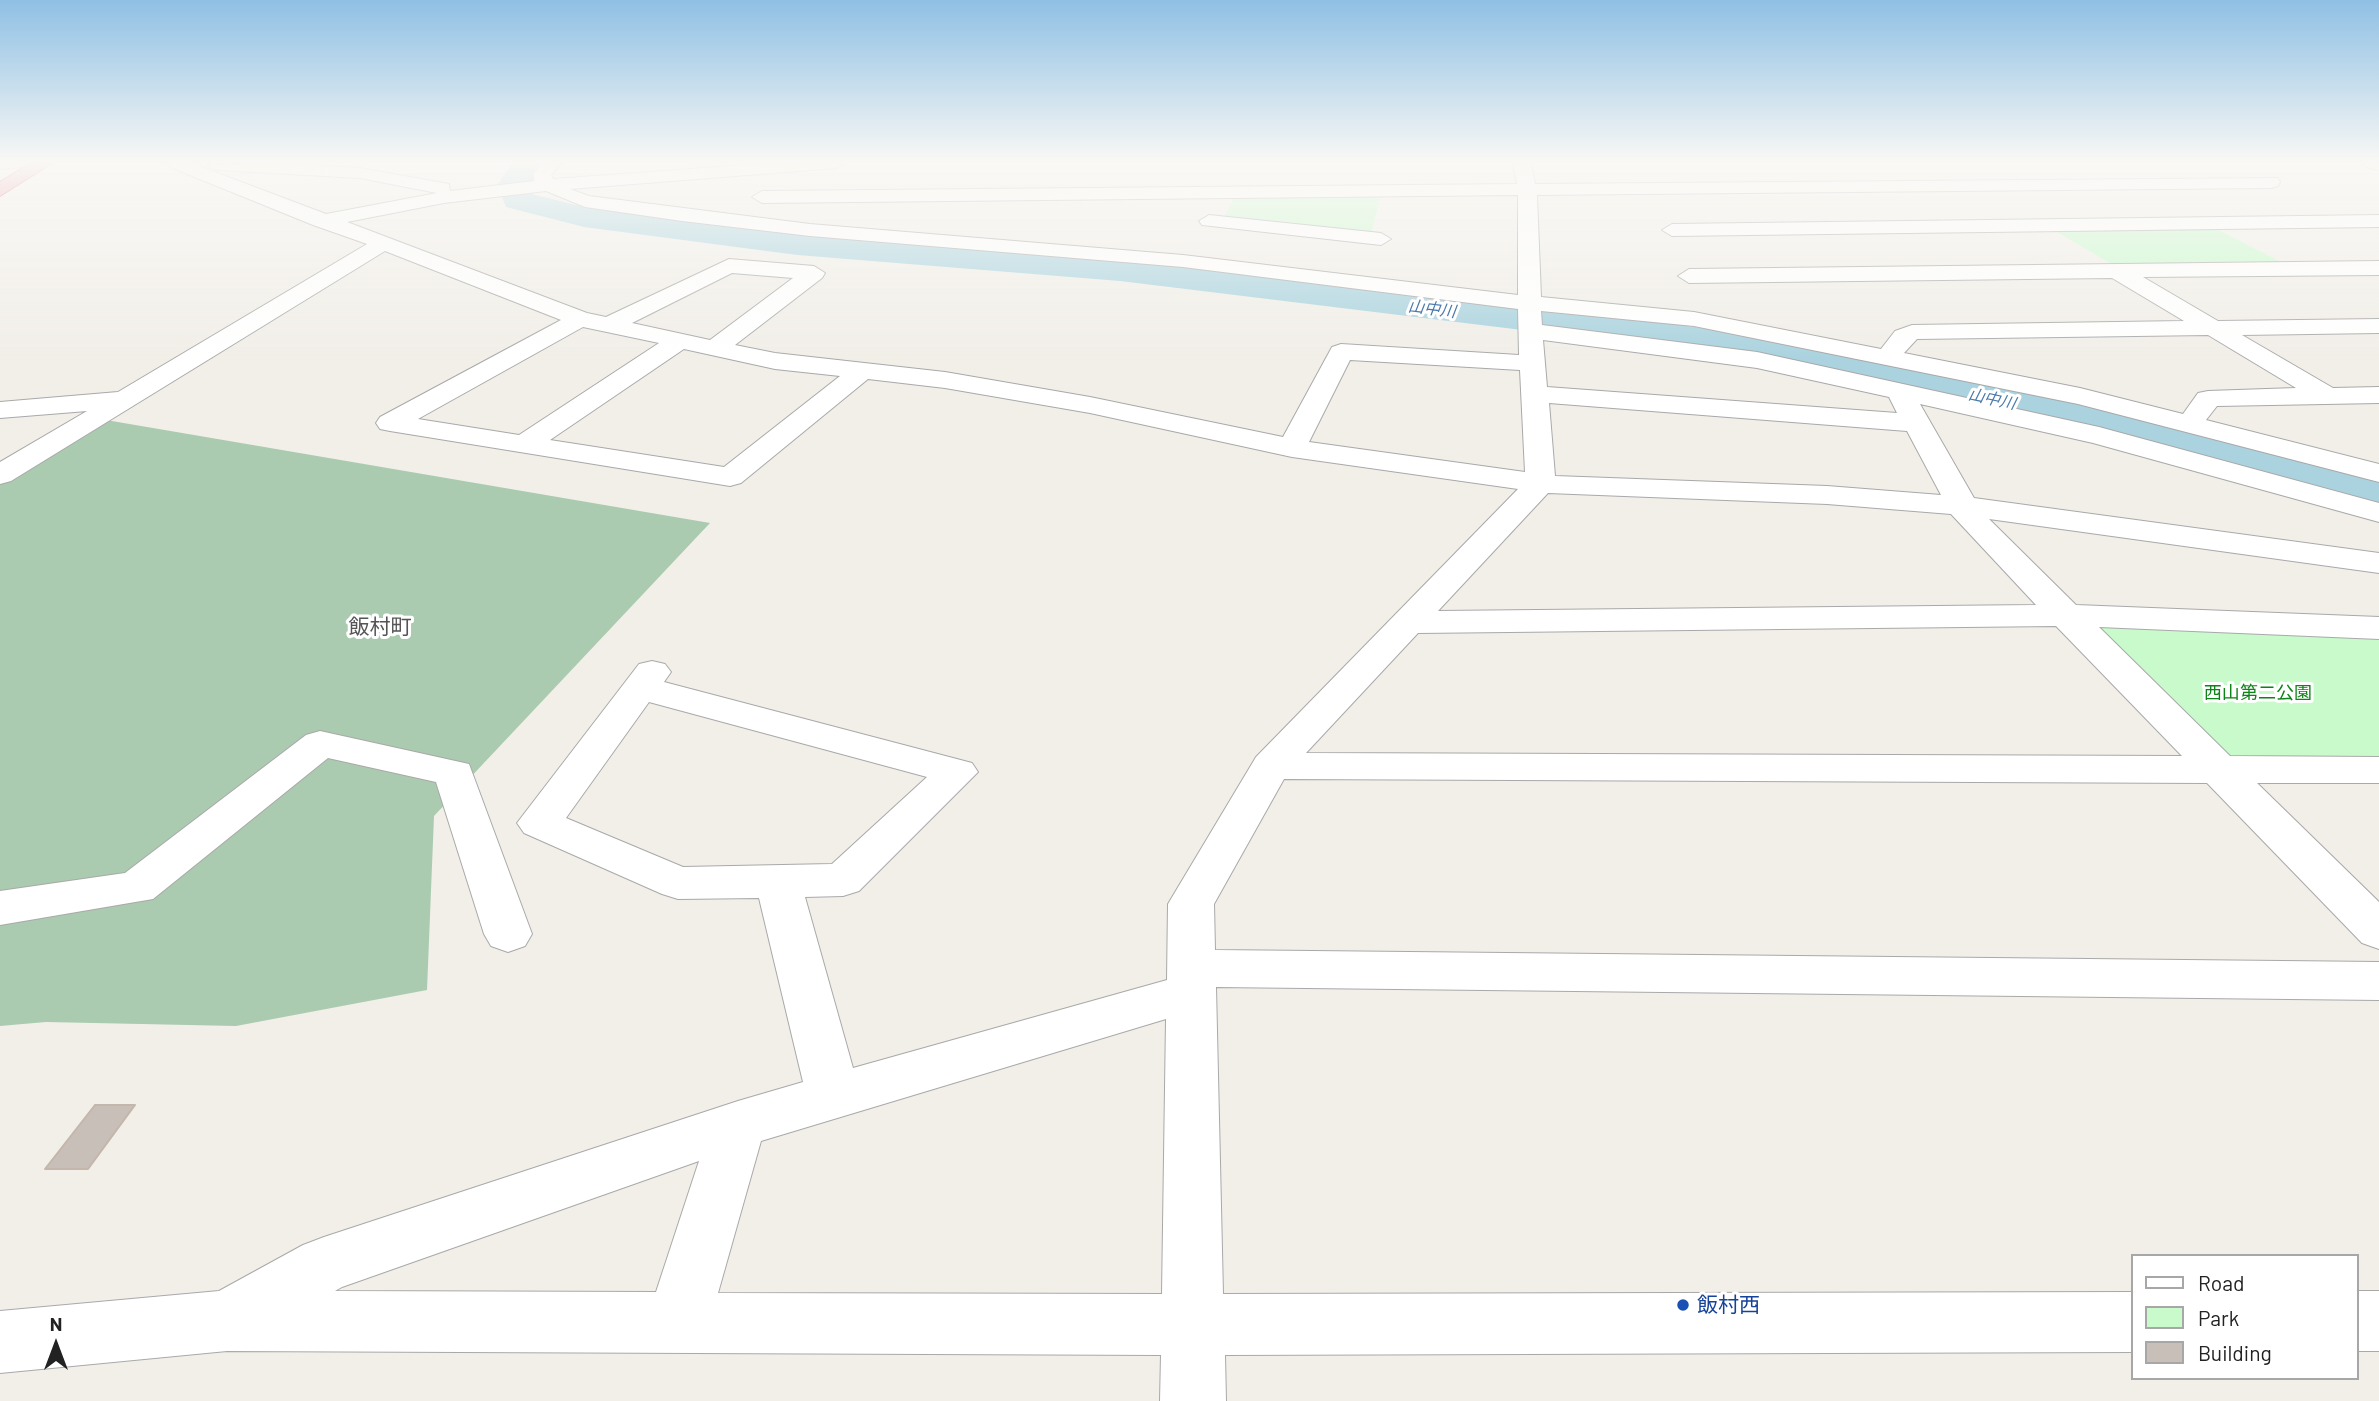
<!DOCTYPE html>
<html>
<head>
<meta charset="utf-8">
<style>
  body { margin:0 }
  #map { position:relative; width:2379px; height:1401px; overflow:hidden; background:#f2efe9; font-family:Barlow,sans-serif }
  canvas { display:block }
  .legend { position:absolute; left:2131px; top:1254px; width:228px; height:126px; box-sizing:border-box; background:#fff; border:2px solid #a7a7a7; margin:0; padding:9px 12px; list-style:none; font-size:21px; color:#222 }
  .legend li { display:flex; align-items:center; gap:14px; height:35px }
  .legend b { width:35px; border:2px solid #a7a7a7 }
  .north { position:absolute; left:21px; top:1310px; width:70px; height:70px; -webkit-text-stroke:5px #fff; paint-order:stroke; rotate:0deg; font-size:19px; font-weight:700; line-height:28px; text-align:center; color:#222 }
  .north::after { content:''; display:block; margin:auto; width:24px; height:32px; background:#222; clip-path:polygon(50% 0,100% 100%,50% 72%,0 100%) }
</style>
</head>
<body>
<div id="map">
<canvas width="2379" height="1401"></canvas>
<ul class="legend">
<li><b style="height:9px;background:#fff"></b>Road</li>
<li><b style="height:19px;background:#c8facc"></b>Park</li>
<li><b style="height:19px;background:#c7bfb8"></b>Building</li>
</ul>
<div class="north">N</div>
</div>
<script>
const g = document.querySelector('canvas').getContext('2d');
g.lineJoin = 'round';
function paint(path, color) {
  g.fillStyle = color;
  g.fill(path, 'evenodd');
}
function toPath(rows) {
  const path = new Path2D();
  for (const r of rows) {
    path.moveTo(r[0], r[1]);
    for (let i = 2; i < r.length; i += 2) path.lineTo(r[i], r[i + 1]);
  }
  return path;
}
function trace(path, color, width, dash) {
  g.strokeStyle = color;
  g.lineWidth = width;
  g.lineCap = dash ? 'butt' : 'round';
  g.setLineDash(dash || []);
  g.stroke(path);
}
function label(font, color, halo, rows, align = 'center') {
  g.font = font + ' Barlow,"Noto Sans JP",sans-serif';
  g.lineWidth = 6;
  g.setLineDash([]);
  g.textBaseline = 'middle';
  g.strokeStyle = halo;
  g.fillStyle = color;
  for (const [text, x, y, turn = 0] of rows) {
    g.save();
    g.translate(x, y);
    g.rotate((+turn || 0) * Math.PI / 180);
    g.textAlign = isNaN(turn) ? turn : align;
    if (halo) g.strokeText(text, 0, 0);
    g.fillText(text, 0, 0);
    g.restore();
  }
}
paint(toPath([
  [106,420,710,523,434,816,427,990,236,1026,46,1022,0,1026,0,482]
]), '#aacbaf');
paint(toPath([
  [1236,193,1381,194,1371,235,1223,220],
  [2213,227,2285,264,2120,269,2050,228],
  [2094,623,2379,634,2379,756,2232,757]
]), '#c8facc');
paint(toPath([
  [513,163,544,163,529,185,532,194,584,207,797,233,1120,259,1596,313,1786,340,2123,413,2379,479,2379,511,2115,441,1786,366,1596,339,1120,281,797,255,584,227,506,207,497,185,513,163]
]), '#aad3df');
const building = toPath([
  [95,1105,135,1105,88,1169,45,1169,95,1105]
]);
paint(building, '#c7bfb8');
trace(building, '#c4b6ab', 2);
const minor = toPath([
  [0,163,24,163,21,167,0,169,0,163],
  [167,163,191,163,326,214,437,193,360,178,217,170,208,165,269,163,360,168,449,184,450,191,534,181,533,174,543,163,561,163,551,175,553,179,772,163,846,163,837,168,570,189,589,196,810,224,1183,255,1518,295,1518,195,762,203,752,197,762,191,1517,184,1513,163,1531,163,1535,184,2278,178,2280,182,2278,186,2271,188,1537,195,1541,297,1694,312,1881,349,1895,331,1912,325,2184,321,2112,278,1689,283,1678,276,1689,269,2379,261,2379,275,2143,277,2218,321,2379,319,2379,333,2242,335,2333,388,2379,387,2379,403,2217,406,2206,420,2379,464,2379,482,2078,404,1694,326,1541,311,1542,325,1757,352,2099,427,2379,503,2379,522,2093,443,1920,404,1974,498,2379,553,2379,573,1989,519,2076,605,2379,617,2379,639,2099,627,2230,756,2379,757,2379,783,2257,783,2379,902,2379,949,2362,943,2207,783,1284,779,1214,904,1215,950,2379,962,2379,1000,1216,987,1223,1294,2132,1292,2132,1352,1225,1355,1226,1401,1160,1401,1161,1355,227,1351,0,1373,0,1311,219,1291,303,1245,324,1237,738,1101,803,1082,759,898,678,899,662,894,524,833,517,823,639,664,652,661,665,664,671,672,664,682,972,763,978,772,859,891,843,896,805,897,853,1068,1167,980,1168,904,1256,757,1518,489,1292,457,1090,413,945,388,868,379,741,483,730,486,390,431,380,429,376,423,380,417,561,320,385,251,11,481,0,484,0,462,87,411,0,418,0,402,118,392,367,244,313,225,170,167,167,163],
  [546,191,585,207,682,221,810,236,1183,267,1518,309,1519,355,1341,344,1332,347,1283,437,1090,397,945,372,775,353,735,345,822,278,825,273,814,266,729,259,606,317,587,313,347,222,444,203,546,191],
  [732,273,793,278,710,340,632,323,732,273],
  [583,327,659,343,519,435,418,419,583,327],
  [2208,335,2296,388,2208,391,2198,393,2183,414,2080,388,1904,353,1917,339,2208,335],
  [1543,340,1757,368,1889,397,1897,413,1547,387,1543,340],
  [684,349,775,369,840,376,724,467,550,440,684,349],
  [1350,360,1520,370,1525,472,1309,442,1350,360],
  [1549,403,1907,431,1941,495,1827,486,1555,476,1549,403],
  [1548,493,1827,504,1951,514,2036,605,1438,611,1548,493],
  [2056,626,2182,756,1306,753,1418,633,2056,626],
  [649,702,927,777,832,864,683,867,566,818,649,702],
  [1166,1019,1162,1294,718,1293,761,1141,1166,1019],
  [699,1161,656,1292,335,1291,342,1287,699,1161],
  [2363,163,2379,163,2379,170,2366,167,2363,163],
  [1209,215,1381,233,1391,239,1381,245,1202,225,1199,221,1209,215],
  [2379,215,2379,227,1672,236,1662,230,1672,224,2379,215],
  [320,731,469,764,532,934,525,946,508,952,491,946,484,934,436,782,328,758,153,899,0,925,0,891,125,873,306,735,320,731],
  [2356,1291,2379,1291,2379,1351,2356,1351,2356,1291]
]);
const highway = toPath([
  [31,163,52,163,0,196,0,182,31,163]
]);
trace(minor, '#a9a9a9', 2);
trace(highway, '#dc2a67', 2);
paint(minor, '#fff');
paint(highway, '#e892a2');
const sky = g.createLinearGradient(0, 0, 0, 359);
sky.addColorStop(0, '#8fc0e4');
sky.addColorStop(0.45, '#f9f8f5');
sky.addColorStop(1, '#f9f8f500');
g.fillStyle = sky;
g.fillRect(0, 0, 2379, 359);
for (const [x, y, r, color] of [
  [1683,1305,7,"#1a4fb4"]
]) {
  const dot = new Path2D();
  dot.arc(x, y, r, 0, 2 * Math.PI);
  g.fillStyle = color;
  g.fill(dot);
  trace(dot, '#fff', 2.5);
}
label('italic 16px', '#4a7aab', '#fff', [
  ["山中川",1432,309,7],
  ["山中川",1992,399,12]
]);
label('18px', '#0c8416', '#fff', [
  ["西山第二公園",2258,693]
]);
label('21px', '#555', '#fff', [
  ["飯村町",380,627]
]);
label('21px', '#164399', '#fff', [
  ["飯村西",1697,1305]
], 'left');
</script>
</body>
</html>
